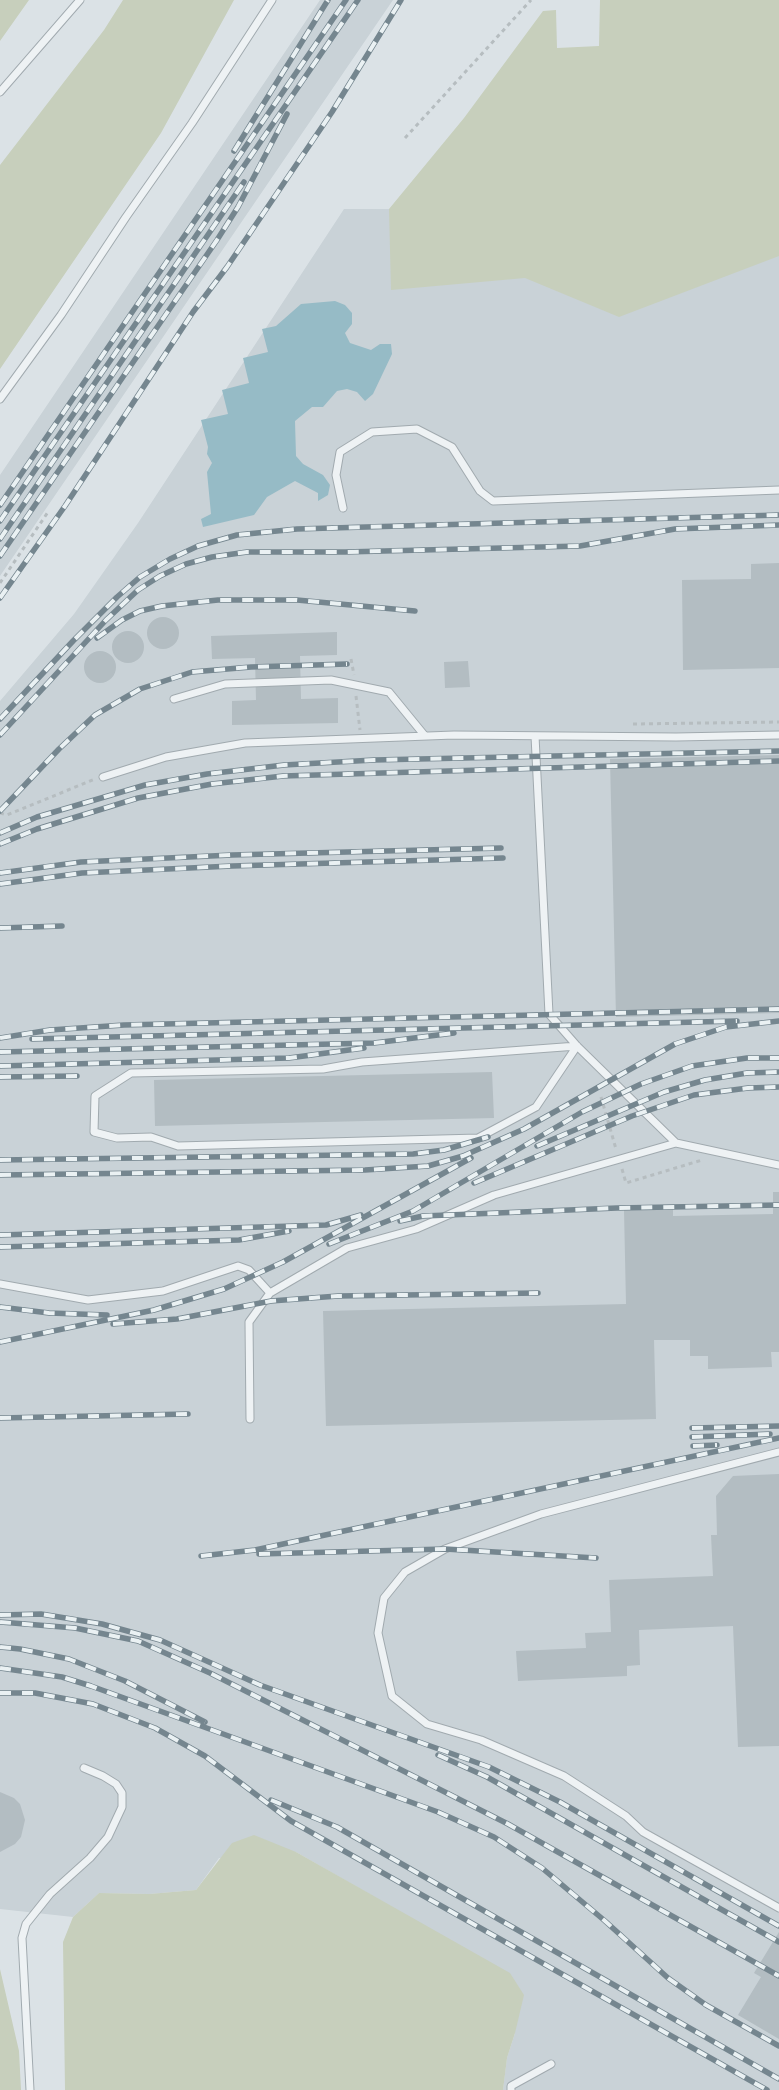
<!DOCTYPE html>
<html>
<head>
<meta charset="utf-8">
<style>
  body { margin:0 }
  canvas { display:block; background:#dbe2e6 }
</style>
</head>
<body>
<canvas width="779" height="2090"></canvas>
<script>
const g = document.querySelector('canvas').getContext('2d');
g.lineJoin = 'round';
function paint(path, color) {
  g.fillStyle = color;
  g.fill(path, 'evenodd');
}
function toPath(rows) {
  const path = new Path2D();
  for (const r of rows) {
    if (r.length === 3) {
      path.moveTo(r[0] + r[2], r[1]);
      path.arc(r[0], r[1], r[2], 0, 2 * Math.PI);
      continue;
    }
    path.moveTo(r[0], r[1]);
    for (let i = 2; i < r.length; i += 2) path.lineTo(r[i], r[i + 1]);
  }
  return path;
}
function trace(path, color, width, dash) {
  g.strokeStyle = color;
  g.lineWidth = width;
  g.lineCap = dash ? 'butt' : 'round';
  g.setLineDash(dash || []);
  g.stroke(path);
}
paint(toPath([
  [320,0,393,0,0,576,0,475],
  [344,209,779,210,779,2090,503,2090,507,2058,515,2033,371,1895,296,1852,219,1858,196,1890,149,1894,99,1893,73,1917,0,1909,0,701,74,614,138,523]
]), '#c9d2d7');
paint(toPath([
  [0,0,29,0,0,41],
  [123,0,234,0,161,133,0,369,0,165,104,30],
  [600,0,779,0,779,256,619,317,525,278,391,290,389,209,464,118,543,11,556,10,557,48,599,46],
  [254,1835,296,1852,510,1973,524,1995,515,2033,507,2058,503,2090,65,2090,63,1942,73,1917,99,1893,149,1894,196,1890,232,1843],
  [0,1969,19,2051,21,2090,0,2090]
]), '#c7cfbc');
paint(toPath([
  [335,301,345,305,352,313,352,324,345,333,350,343,371,350,380,344,391,344,392,354,373,394,365,401,357,392,347,389,337,391,323,407,312,407,295,421,296,456,303,464,323,475,330,485,328,495,318,501,318,493,295,481,267,497,254,515,203,527,201,519,211,514,207,472,212,463,207,454,208,447,201,420,228,414,222,390,249,383,243,358,268,352,262,329,276,326,301,304]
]), '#96bbc6');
paint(toPath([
  [779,563,779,668,683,670,682,580,751,579,751,564],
  [163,633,16],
  [128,647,16],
  [337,632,337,655,300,656,301,699,338,698,338,723,232,725,232,701,256,700,255,658,212,659,211,636],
  [100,667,16],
  [468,661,470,687,445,688,444,662],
  [779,755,779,1013,616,1017,610,759],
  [492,1072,494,1118,155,1126,154,1080],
  [773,1192,779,1192,779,1352,771,1352,772,1367,708,1369,708,1356,690,1356,690,1340,654,1340,656,1419,326,1426,323,1311,626,1304,624,1210,673,1209,673,1216,773,1214],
  [779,1474,779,1746,738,1747,733,1626,639,1630,640,1665,627,1666,627,1676,518,1681,516,1651,586,1648,585,1633,611,1632,609,1580,713,1576,711,1535,717,1535,716,1496,733,1476],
  [0,1792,14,1798,20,1804,25,1820,21,1837,15,1844,0,1852],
  [779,1932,779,2039,738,2015,761,1977,754,1973]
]), '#b3bdc2');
const service = toPath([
  [0,92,80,0],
  [0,399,61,315,126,217,192,123,272,0],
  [343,508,336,475,340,452,372,432,417,429,452,447,480,491,493,501,779,490],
  [174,699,225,684,331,680,389,692,425,736],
  [535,736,549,1014,577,1046,676,1143,779,1165],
  [103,777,166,757,245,743,454,735,676,737,779,735],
  [577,1046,536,1107,478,1138,178,1146,151,1137,117,1138,94,1132,95,1096,131,1073,323,1069,362,1062,577,1046],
  [0,1284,88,1300,163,1291,238,1266,249,1270,270,1293],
  [250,1419,249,1322,270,1293,347,1248,416,1229,494,1195,676,1143],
  [779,1452,541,1514,445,1549,405,1572,384,1598,378,1633,392,1696,427,1724,481,1740,564,1776,626,1816,643,1832,779,1908],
  [30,2090,22,1938,26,1924,50,1894,90,1858,108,1837,122,1807,122,1793,116,1784,103,1776,84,1768],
  [511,2090,511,2086,551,2064]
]);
trace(service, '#a1aaaf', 9);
trace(toPath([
  [405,138,531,0],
  [0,583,48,512],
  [351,659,354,675],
  [356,696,360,730],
  [633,724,779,722],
  [0,813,7,815,95,779],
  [601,1097,616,1149],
  [622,1169,626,1183,702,1160]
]), '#b6bdc0', 3, [4, 4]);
trace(service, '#eef2f4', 7);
const rail = toPath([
  [234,151,328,0],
  [0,505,346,0],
  [0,521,358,0],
  [0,539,244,182],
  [0,556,217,240,238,207,287,114],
  [0,598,65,506,193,312,227,267,332,112,401,0],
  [97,638,122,620,140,611,162,606,218,600,297,600,415,611],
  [0,719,73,641,117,597,140,577,170,559,198,546,237,535,297,529,779,515],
  [0,735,106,620,138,590,160,576,186,564,212,557,247,552,345,552,580,546,675,529,779,525],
  [0,811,59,749,95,715,140,689,192,672,251,667,347,664],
  [0,833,37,817,145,785,207,774,284,765,374,760,779,751],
  [0,844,37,829,138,798,212,784,283,776,779,761],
  [0,873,81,862,232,855,501,848],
  [0,884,82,873,232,866,503,858],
  [0,928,62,926],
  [0,1038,50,1030,124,1025,779,1009],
  [32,1039,737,1021],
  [0,1052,374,1043,454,1033],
  [0,1066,289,1058,364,1048],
  [0,1077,77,1076],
  [537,1146,664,1092,705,1080,747,1073,779,1072],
  [0,1160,413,1154,444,1150,488,1137],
  [0,1175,365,1170,428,1166,463,1156,524,1129,675,1044,726,1027,779,1021],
  [474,1183,632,1116,694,1095,748,1088,779,1087],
  [400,1221,423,1216,473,1214,617,1208,779,1205],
  [0,1235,326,1225,361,1215],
  [329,1244,413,1211,582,1112,641,1084,692,1066,747,1058,779,1058],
  [0,1247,239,1240,289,1231],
  [0,1307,49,1313,107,1315],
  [113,1324,177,1319,271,1301,338,1296,538,1293],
  [0,1342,154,1310,224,1289,283,1262,471,1158],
  [0,1418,188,1414],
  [692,1428,779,1426],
  [692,1437,770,1434],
  [693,1446,717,1445],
  [259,1554,445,1549,596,1558],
  [201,1556,255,1550,779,1438],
  [0,1615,41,1614,102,1624,160,1640,260,1685,489,1767,560,1802,779,1926],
  [0,1622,75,1628,138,1641,210,1673,508,1824,779,1976],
  [0,1647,20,1649,69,1659,125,1681,205,1722],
  [0,1668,62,1677,91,1686,438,1812,494,1837,542,1868,605,1921,668,1978,706,2005,779,2046],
  [0,1693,35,1693,93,1704,155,1728,205,1756,291,1821,767,2090],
  [438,1755,487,1777,779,1942],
  [271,1800,337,1827,779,2079]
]);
trace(rail, '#75868f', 5.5);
trace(rail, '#eaf1f3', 4, [11]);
</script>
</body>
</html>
